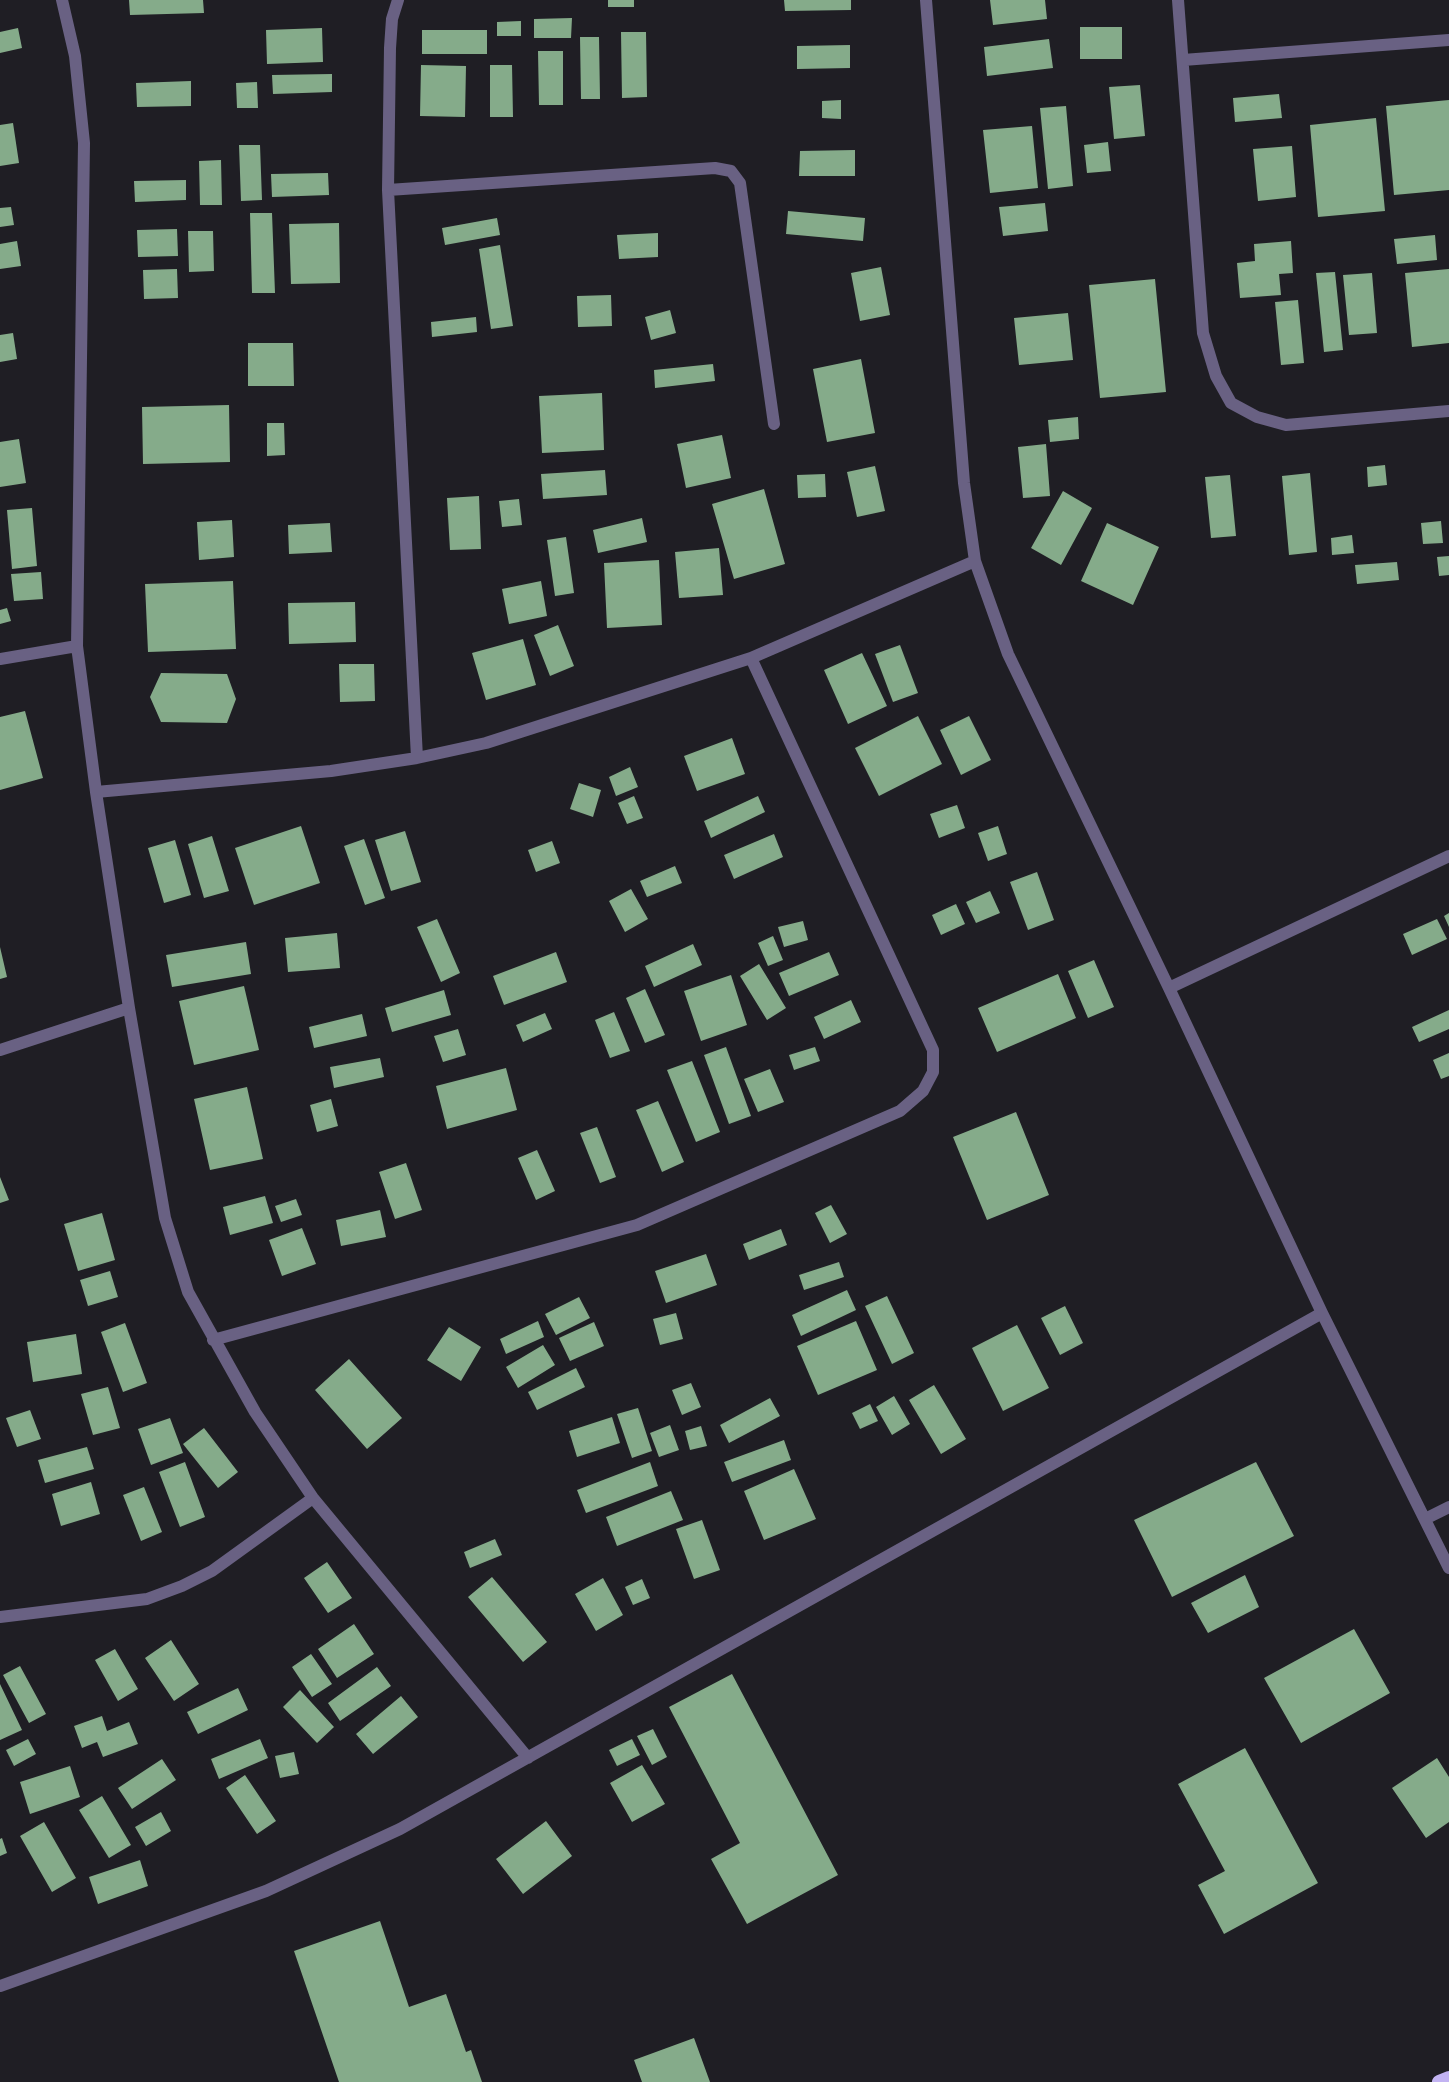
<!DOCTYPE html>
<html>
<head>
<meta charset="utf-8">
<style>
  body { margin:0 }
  canvas { display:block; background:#1f1e24 }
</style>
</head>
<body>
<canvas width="1449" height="2082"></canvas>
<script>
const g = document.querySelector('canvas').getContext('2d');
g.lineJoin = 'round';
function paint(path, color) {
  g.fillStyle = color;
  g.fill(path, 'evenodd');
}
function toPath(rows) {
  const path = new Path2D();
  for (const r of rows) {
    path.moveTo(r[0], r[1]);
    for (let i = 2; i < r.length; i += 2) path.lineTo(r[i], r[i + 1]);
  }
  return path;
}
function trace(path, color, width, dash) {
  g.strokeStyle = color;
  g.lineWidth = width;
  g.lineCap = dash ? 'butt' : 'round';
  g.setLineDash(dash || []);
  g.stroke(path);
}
paint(toPath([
  [129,0,203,0,204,13,130,15],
  [608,0,634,0,634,7,608,7],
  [784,0,851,0,851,10,785,11],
  [990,0,1045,0,1047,19,993,25],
  [572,18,571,38,534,38,534,19],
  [521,21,521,36,497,36,497,22],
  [1080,27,1122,27,1122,59,1080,59],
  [18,28,22,48,0,53,0,32],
  [322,28,323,62,267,64,266,30],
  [422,30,487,30,487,54,422,54],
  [621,32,646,32,647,97,622,98],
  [580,37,599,37,600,99,581,99],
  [1049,39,1053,68,987,76,984,47],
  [850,45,850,68,797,69,797,46],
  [538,51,563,51,563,105,539,105],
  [421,65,466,66,465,117,420,116],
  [490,65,512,65,513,117,490,117],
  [332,74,332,92,273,94,272,75],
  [191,81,191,106,137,107,136,83],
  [257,82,258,108,237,108,236,83],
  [1140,85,1145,136,1114,139,1109,87],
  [1279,94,1282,118,1235,122,1233,98],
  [841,100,841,119,822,118,822,101],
  [1449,100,1449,190,1394,195,1386,106],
  [1066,106,1073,186,1048,189,1040,108],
  [1376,118,1385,211,1318,217,1310,125],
  [13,123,19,163,0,166,0,125],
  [1032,126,1038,188,990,193,983,130],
  [1108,142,1111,171,1087,173,1084,145],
  [239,145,260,145,262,200,241,201],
  [1292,146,1296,197,1258,201,1253,149],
  [855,150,855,176,799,176,800,151],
  [221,160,222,205,200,205,199,161],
  [328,173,329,195,272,197,271,174],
  [186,180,186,200,135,202,134,181],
  [1045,203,1048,231,1003,236,999,207],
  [11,207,14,225,0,227,0,208],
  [788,211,865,218,863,241,786,234],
  [250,213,272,213,275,293,252,293],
  [497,218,500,235,445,245,442,228],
  [339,223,340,283,291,284,289,224],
  [177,229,178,256,138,257,137,230],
  [188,231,213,231,214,271,189,272],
  [658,233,658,257,619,259,617,235],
  [1435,235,1437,260,1397,264,1394,239],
  [17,241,21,266,0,269,0,244],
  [1291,241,1293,273,1279,274,1281,295,1240,298,1237,263,1255,261,1254,244],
  [500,245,513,326,491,329,479,249],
  [881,267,890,315,860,321,851,273],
  [177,269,178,298,144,299,143,270],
  [1449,269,1449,343,1412,347,1405,273],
  [1335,272,1343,350,1324,352,1316,273],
  [1372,273,1377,333,1349,335,1343,275],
  [1155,279,1166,392,1100,398,1089,285],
  [611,295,612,326,578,327,577,296],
  [1298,300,1304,363,1281,365,1275,302],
  [670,310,676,333,651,340,645,317],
  [1068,313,1073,360,1019,365,1014,318],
  [476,317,477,332,432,337,431,322],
  [13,333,17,359,0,362,0,335],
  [248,343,293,343,294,386,248,386],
  [861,359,875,433,827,442,813,369],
  [713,364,715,381,655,388,654,370],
  [602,393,604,450,542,453,539,396],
  [229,405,230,462,143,464,142,407],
  [1078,417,1079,439,1050,442,1048,420],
  [267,423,284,423,285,455,267,456],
  [722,435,731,478,686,488,677,444],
  [19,439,26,483,0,487,0,442],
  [1046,444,1050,496,1023,498,1018,447],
  [1385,465,1387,485,1368,487,1367,467],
  [875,466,885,511,857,517,847,472],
  [605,470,607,495,543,499,541,474],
  [1310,473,1317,552,1289,555,1282,476],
  [825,474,826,497,798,498,797,475],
  [1230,475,1236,536,1211,538,1205,477],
  [764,489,785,564,734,579,712,504],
  [1063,491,1092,508,1061,565,1031,548],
  [479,496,481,549,450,550,447,498],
  [519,499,522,525,502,527,499,501],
  [32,508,37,566,12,569,7,510],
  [642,518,647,542,598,553,593,530],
  [232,520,234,557,199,560,197,522],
  [1441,521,1443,543,1423,544,1421,523],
  [330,523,332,552,289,554,288,525],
  [1107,523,1159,547,1133,605,1081,581],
  [1352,535,1354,553,1332,555,1331,538],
  [566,537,574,593,555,596,547,540],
  [719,548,723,595,679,598,675,552],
  [1449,556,1449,575,1439,576,1437,557],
  [659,560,662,625,607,628,604,563],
  [1397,562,1399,580,1357,584,1355,565],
  [41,572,43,599,14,601,11,574],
  [233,581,236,649,148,652,145,584],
  [541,581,547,616,509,624,502,589],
  [355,602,356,642,289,644,288,603],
  [7,608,11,621,0,624,0,610],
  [558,625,574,666,550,676,534,635],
  [523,639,536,685,486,700,472,653],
  [900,645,918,693,893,702,875,654],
  [862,653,887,706,848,724,824,670],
  [339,664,374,664,375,701,340,702],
  [161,673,227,674,236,699,227,723,161,722,150,697],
  [25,711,43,778,0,790,0,717],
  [918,716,942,764,879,796,855,748],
  [969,716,991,760,961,775,940,730],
  [732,738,745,774,697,791,684,756],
  [630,767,638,787,616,796,609,777],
  [579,783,601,790,593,817,570,809],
  [634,796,643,818,627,824,618,803],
  [758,796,765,812,711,838,704,821],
  [957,805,965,828,939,838,930,814],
  [301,826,320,883,254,905,235,848],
  [998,826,1007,854,988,861,978,833],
  [405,831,421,882,391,891,375,840],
  [774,834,783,857,734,879,724,855],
  [212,836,229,891,204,898,188,844],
  [364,839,385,898,365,905,344,846],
  [175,840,191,895,164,903,148,848],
  [552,841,560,863,536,872,528,850],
  [675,866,682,883,647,897,640,881],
  [1037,872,1054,920,1028,930,1010,882],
  [631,889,648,919,625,932,609,901],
  [990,891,1000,913,976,923,966,902],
  [956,904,965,924,941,935,932,915],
  [1449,913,1449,927,1444,916],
  [437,919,460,973,441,982,417,927],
  [1437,919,1447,939,1412,955,1403,934],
  [803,921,808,940,784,947,778,927],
  [337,933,340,968,288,972,285,938],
  [773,936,783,960,768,966,758,943],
  [246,942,251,974,172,987,166,955],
  [693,944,702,965,654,987,645,966],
  [0,947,7,977,0,979],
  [556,952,567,982,504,1005,493,976],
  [829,952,839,975,789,996,779,973],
  [1094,960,1114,1007,1088,1018,1068,971],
  [759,964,786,1008,767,1020,740,976],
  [1058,974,1076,1018,997,1052,978,1008],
  [731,975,747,1025,701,1041,684,991],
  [244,986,259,1050,194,1065,179,1001],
  [645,989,665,1035,645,1043,626,998],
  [444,990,451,1015,392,1032,385,1008],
  [851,1000,861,1022,824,1039,814,1017],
  [1449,1010,1449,1029,1419,1042,1412,1027],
  [614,1012,630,1051,610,1058,595,1020],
  [545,1013,552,1029,523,1042,516,1025],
  [362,1014,367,1036,314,1048,309,1027],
  [458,1029,466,1055,443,1062,434,1036],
  [726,1047,751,1116,729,1124,704,1055],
  [815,1047,820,1061,794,1070,789,1055],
  [1449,1053,1449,1076,1441,1079,1433,1060],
  [380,1058,384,1077,334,1088,330,1067],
  [692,1061,720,1132,696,1142,667,1070],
  [506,1068,517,1110,447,1129,436,1086],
  [770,1069,784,1102,758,1112,744,1079],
  [247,1087,263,1159,210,1170,194,1099],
  [331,1099,338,1126,317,1132,310,1105],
  [658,1101,684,1162,662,1172,636,1110],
  [1016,1112,1049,1195,987,1220,953,1137],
  [597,1127,616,1177,600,1183,580,1133],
  [537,1150,555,1191,536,1200,518,1158],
  [406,1163,422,1210,395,1219,379,1172],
  [0,1177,9,1200,0,1203],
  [265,1196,273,1223,230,1235,223,1207],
  [296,1199,302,1215,281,1222,275,1206],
  [831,1205,847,1234,830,1243,815,1213],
  [380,1210,386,1237,341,1246,336,1220],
  [102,1213,115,1260,78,1271,64,1224],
  [302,1228,316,1264,282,1276,269,1240],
  [781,1229,787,1245,749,1260,743,1244],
  [706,1254,717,1285,666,1303,655,1271],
  [839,1262,844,1277,804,1290,799,1275],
  [110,1271,118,1297,88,1306,80,1280],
  [847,1290,856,1310,801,1336,792,1315],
  [887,1296,914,1353,892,1364,865,1306],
  [579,1297,590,1318,556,1335,545,1314],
  [1065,1306,1083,1343,1060,1355,1041,1318],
  [676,1313,683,1339,660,1345,653,1319],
  [538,1321,544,1337,506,1354,500,1339],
  [856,1321,877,1370,818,1395,797,1346],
  [594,1322,604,1346,570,1361,559,1338],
  [125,1323,147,1383,123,1392,101,1332],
  [1017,1325,1049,1388,1003,1411,972,1348],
  [449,1327,481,1347,461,1381,427,1360],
  [76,1334,82,1374,33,1382,27,1342],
  [543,1345,555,1365,518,1388,506,1367],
  [349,1359,402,1418,367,1449,315,1390],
  [576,1368,585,1387,537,1410,528,1392],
  [691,1383,701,1407,682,1415,672,1390],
  [934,1385,966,1439,941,1454,909,1400],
  [108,1387,120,1428,93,1435,81,1394],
  [894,1396,910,1424,892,1435,876,1407],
  [770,1398,780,1416,729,1443,720,1425],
  [870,1404,878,1421,860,1429,852,1413],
  [638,1408,652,1451,632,1458,617,1414],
  [30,1410,41,1439,17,1447,6,1418],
  [612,1417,620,1443,577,1457,569,1431],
  [170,1418,183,1453,151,1465,138,1429],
  [670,1425,679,1450,659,1457,650,1433],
  [701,1426,707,1446,690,1450,685,1431],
  [204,1428,238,1472,218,1488,183,1444],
  [784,1440,791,1460,732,1482,724,1462],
  [87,1447,94,1469,45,1483,38,1460],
  [185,1462,205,1517,180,1527,159,1472],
  [650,1462,658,1486,586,1513,577,1490],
  [1256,1462,1294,1536,1172,1597,1134,1520],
  [794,1469,816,1519,764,1540,744,1491],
  [91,1482,100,1514,61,1526,52,1494],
  [144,1487,162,1532,141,1541,123,1495],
  [671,1491,683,1520,617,1546,606,1517],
  [702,1520,720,1570,694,1579,676,1529],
  [495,1539,502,1555,470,1568,464,1552],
  [327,1562,352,1598,328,1613,304,1578],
  [1245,1575,1259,1607,1208,1633,1191,1603],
  [492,1577,547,1642,523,1662,468,1597],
  [603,1578,623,1615,596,1631,575,1594],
  [642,1579,650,1598,633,1605,625,1587],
  [354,1624,374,1654,337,1678,318,1649],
  [1354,1629,1390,1693,1301,1743,1264,1678],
  [171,1640,199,1684,174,1701,145,1658],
  [115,1649,138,1689,118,1701,95,1660],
  [311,1654,332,1684,312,1697,292,1667],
  [20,1666,46,1714,29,1723,3,1675],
  [377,1667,391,1686,340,1721,328,1703],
  [732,1674,838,1875,747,1924,711,1859,740,1843,669,1707],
  [0,1684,22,1730,0,1740],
  [238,1688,248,1710,198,1734,187,1712],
  [300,1690,334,1727,317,1743,283,1707],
  [401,1696,418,1717,373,1754,356,1734],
  [102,1716,107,1731,129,1722,138,1744,103,1757,97,1742,82,1748,74,1726],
  [653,1729,667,1757,652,1765,637,1736],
  [28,1739,36,1754,14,1766,6,1750],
  [260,1739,268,1758,219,1779,211,1759],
  [632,1739,640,1755,617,1766,609,1750],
  [1245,1748,1318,1883,1224,1934,1198,1885,1225,1871,1178,1784],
  [294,1752,299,1774,280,1778,275,1756],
  [1437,1758,1449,1777,1449,1822,1426,1838,1392,1788],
  [162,1759,176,1780,132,1809,118,1788],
  [642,1765,665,1804,632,1822,610,1783],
  [70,1766,80,1797,30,1814,20,1782],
  [245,1775,276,1821,257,1834,226,1788],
  [102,1796,131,1845,109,1858,79,1810],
  [161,1812,171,1831,146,1846,135,1827],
  [546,1821,572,1856,523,1894,496,1859],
  [44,1822,76,1878,52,1892,20,1836],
  [2,1838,7,1853,0,1856,0,1839],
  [140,1860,148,1886,98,1904,89,1877],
  [380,1921,409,2007,446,1994,466,2052,471,2050,482,2082,339,2082,294,1951],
  [694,2038,710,2082,642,2082,634,2060]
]), '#85ab8a');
trace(toPath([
  [62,0,75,56,84,143,77,646,96,792,129,1008,165,1218,188,1292,255,1412,313,1498,528,1758],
  [398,0,392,19,390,48,388,190,417,758],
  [926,0,964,483,975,561,1008,654,1169,988,1322,1313,1449,1568],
  [1178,0,1203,333,1216,376,1231,403,1257,417,1286,425,1449,411],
  [1183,60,1449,40],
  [388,190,715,168,731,171,740,183,774,424],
  [0,659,77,646],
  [96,792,331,771,417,758,486,743,751,658],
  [1169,988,1449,856],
  [0,1050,129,1008],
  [213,1340,637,1225,900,1111,923,1091,933,1072,933,1050,751,658,975,561],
  [1425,1519,1449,1507],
  [0,1617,147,1599,182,1586,212,1571,313,1498],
  [0,1986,266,1891,400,1829,1322,1313]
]), '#696183', 12);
trace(toPath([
  [1439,2082,1449,2078]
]), '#c2b3f2', 14);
</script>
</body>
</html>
